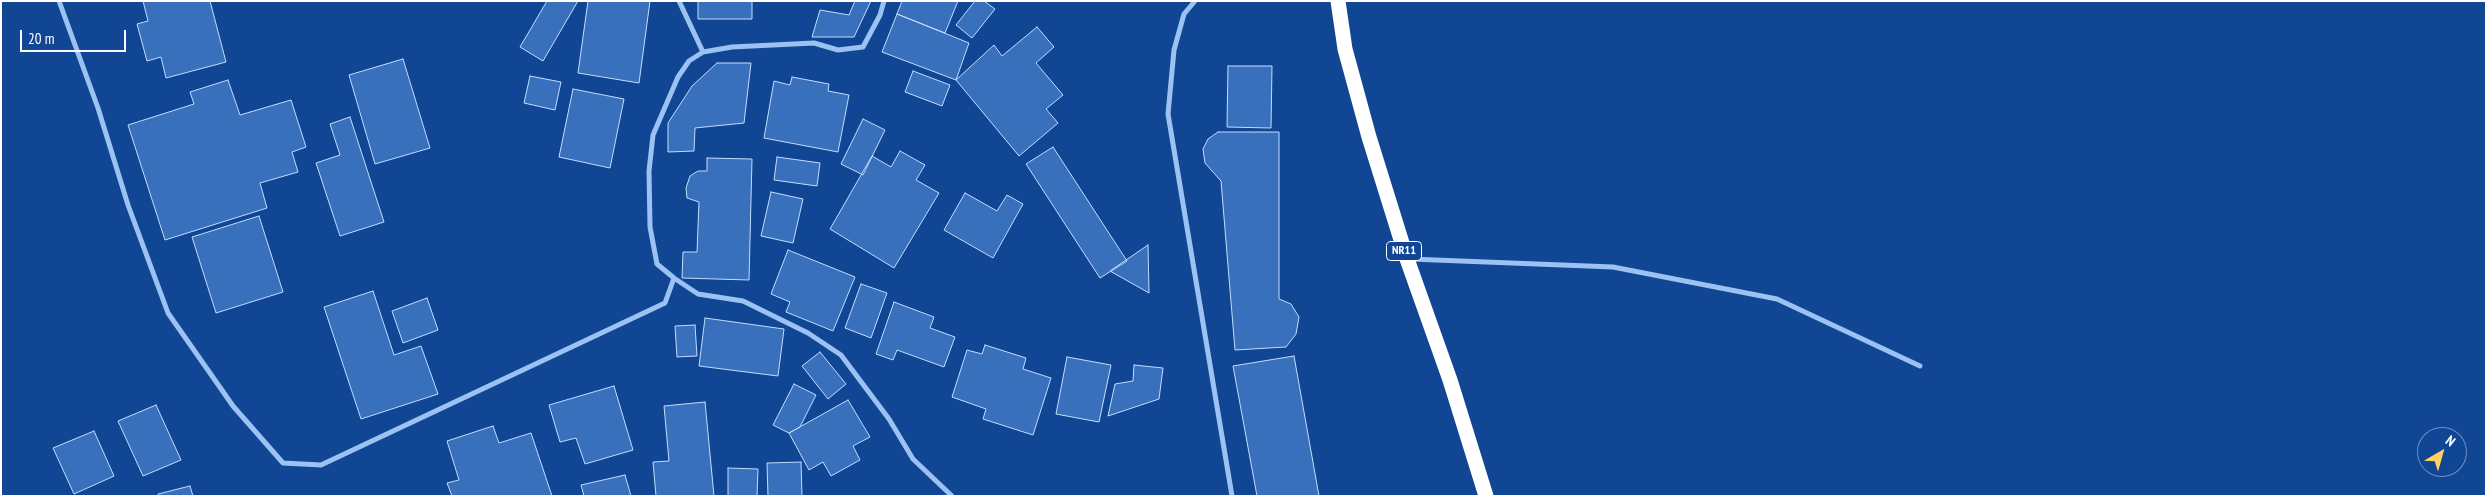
<!DOCTYPE html>
<html>
<head>
<meta charset="utf-8">
<style>
  body { margin:0 }
  #map { position:relative; width:2487px; height:497px; overflow:hidden; background:#104693; font-family:"PT Sans Narrow",sans-serif }
  canvas { display:block }
  .frame { position:absolute; inset:0; border:2px solid #fff; pointer-events:none }
  .north { position:absolute; left:2417px; top:427px; width:50px; height:50px; box-sizing:border-box; background:#104693; border:1px solid #7090be; border-radius:50%; rotate:38deg; font-size:14px; font-weight:700; line-height:20px; text-align:center; color:#fff }
  .north::after { content:''; display:block; margin:auto; width:18px; height:22px; background:#ffd45e; clip-path:polygon(50% 0,100% 100%,50% 72%,0 100%) }
  .scale { position:absolute; left:20px; top:30px; width:106px; height:22px; box-sizing:border-box; border:2px solid #fff; border-top:0; padding-left:6px; font-size:15px; line-height:18px; white-space:nowrap; color:#fff; -webkit-text-stroke:4px #104693; paint-order:stroke }
</style>
</head>
<body>
<div id="map">
<canvas width="2487" height="497"></canvas>
<div class="frame"></div>
<div class="north">N</div>
<div class="scale">20 m</div>
</div>
<script>
const g = document.querySelector('canvas').getContext('2d');
g.lineJoin = 'round';
function paint(path, color) {
  g.fillStyle = color;
  g.fill(path, 'evenodd');
}
function toPath(rows) {
  const path = new Path2D();
  for (const r of rows) {
    path.moveTo(r[0], r[1]);
    for (let i = 2; i < r.length; i += 2) path.lineTo(r[i], r[i + 1]);
  }
  return path;
}
function trace(path, color, width, dash) {
  g.strokeStyle = color;
  g.lineWidth = width;
  g.lineCap = dash ? 'butt' : 'round';
  g.setLineDash(dash || []);
  g.stroke(path);
}
function label(font, color, halo, rows, align = 'center') {
  g.font = font + ' "PT Sans Narrow",sans-serif';
  g.lineWidth = 4;
  g.setLineDash([]);
  g.textBaseline = 'middle';
  g.strokeStyle = halo;
  g.fillStyle = color;
  for (const [text, x, y, turn = 0] of rows) {
    g.save();
    g.translate(x, y);
    g.rotate((+turn || 0) * Math.PI / 180);
    g.textAlign = isNaN(turn) ? turn : align;
    if (halo) g.strokeText(text, 0, 0);
    g.fillText(text, 0, 0);
    g.restore();
  }
}
const building = toPath([
  [143,1,210,1,226,62,166,78,161,57,147,61,137,24,148,21,143,1],
  [547,1,578,1,543,61,520,47,547,1],
  [588,1,650,1,639,83,578,73,588,1],
  [698,1,752,1,752,19,698,19,698,1],
  [855,1,871,1,854,37,812,37,820,10,849,15,855,1],
  [902,1,958,1,945,33,897,14,902,1],
  [975,1,984,1,995,9,972,38,956,25,975,1],
  [897,14,969,43,956,80,882,52,897,14],
  [1037,27,1054,47,1036,63,1063,95,1046,109,1058,123,1019,156,956,80,994,45,1002,56,1037,27],
  [403,59,430,148,375,164,349,75,403,59],
  [717,63,751,63,744,123,695,128,694,151,668,152,668,123,692,86,717,63],
  [1228,66,1272,66,1271,128,1227,127,1228,66],
  [913,71,950,85,942,106,905,92,913,71],
  [530,76,561,82,555,110,524,103,530,76],
  [792,77,829,84,828,91,849,95,838,152,764,138,774,81,790,85,792,77],
  [228,80,240,115,291,100,306,147,292,152,298,172,260,183,267,208,165,240,128,125,194,104,190,92,228,80],
  [573,89,624,99,610,168,559,157,573,89],
  [350,117,384,222,340,236,316,163,340,155,330,124,350,117],
  [863,119,885,130,863,175,841,164,863,119],
  [1218,132,1279,132,1279,299,1291,304,1299,317,1296,334,1286,347,1235,350,1221,181,1205,163,1203,149,1208,139,1218,132],
  [1053,147,1127,261,1100,278,1026,164,1053,147],
  [900,151,925,165,916,180,939,193,894,268,830,229,872,156,891,167,900,151],
  [777,157,820,163,817,186,774,180,777,157],
  [707,158,752,159,749,280,682,278,683,252,697,252,699,202,687,198,686,188,690,176,698,171,707,171,707,158],
  [771,192,803,199,793,243,761,236,771,192],
  [965,193,997,211,1007,195,1023,204,993,258,944,230,965,193],
  [259,216,283,292,216,313,192,237,259,216],
  [1148,245,1149,293,1110,271,1148,245],
  [788,250,855,277,833,331,786,312,790,302,771,294,788,250],
  [861,284,887,293,871,338,845,328,861,284],
  [373,291,394,355,421,346,438,394,361,419,324,307,373,291],
  [427,298,438,330,403,343,392,311,427,298],
  [894,302,934,317,930,328,955,337,944,367,897,350,893,360,876,354,894,302],
  [705,318,784,329,778,376,699,366,705,318],
  [695,325,697,356,677,357,675,326,695,325],
  [985,345,1026,358,1023,369,1051,378,1033,435,983,419,986,409,952,397,967,350,982,354,985,345],
  [820,352,846,384,828,399,802,366,820,352],
  [1294,356,1319,496,1257,496,1233,366,1294,356],
  [1067,357,1111,365,1099,422,1056,414,1067,357],
  [1134,365,1163,368,1159,399,1108,416,1115,384,1133,381,1134,365],
  [794,384,816,395,800,427,789,433,773,425,794,384],
  [614,386,633,450,585,464,576,438,560,442,549,405,614,386],
  [848,400,870,437,853,446,860,460,831,476,823,462,809,470,789,433,848,400],
  [705,402,714,496,656,496,653,462,669,461,664,406,705,402],
  [156,405,181,460,143,476,118,421,156,405],
  [493,426,499,443,531,433,552,496,452,496,447,483,459,480,447,441,493,426],
  [94,431,114,476,74,494,53,448,94,431],
  [801,462,802,496,768,496,767,463,801,462],
  [728,468,758,469,757,496,728,496,728,468],
  [625,475,631,496,584,496,581,485,625,475],
  [190,486,193,496,158,496,158,494,190,486]
]);
paint(building, '#3870bb');
trace(building, '#c4ddfe', 1);
trace(toPath([
  [59,1,98,108,128,205,168,313,233,406,283,463,321,465,665,303,674,278],
  [679,1,703,52],
  [884,1,880,15,863,47,838,50,814,43,732,47,703,52,689,61,678,77,653,135,649,171,650,227,657,264,674,278,698,294,743,301,808,333,841,355,889,419,913,459,952,496],
  [1195,1,1184,14,1174,50,1168,114,1232,496],
  [1410,259,1613,267,1777,299,1920,366]
]), '#9cc1f3', 5);
trace(toPath([
  [1338,1,1345,49,1369,137,1407,259,1450,380,1486,496]
]), '#fff', 15);
for (const [x, y, w] of [
  [1404,251,35]
]) {
  const box = new Path2D();
  box.roundRect(x - w / 2, y - 9.5, w, 19, 4);
  g.fillStyle = '#104693';
  g.fill(box);
  trace(box, '#fff', 1);
}
label('bold 12px', '#fff', null, [
  ["NR11",1404,251]
]);
</script>
</body>
</html>
